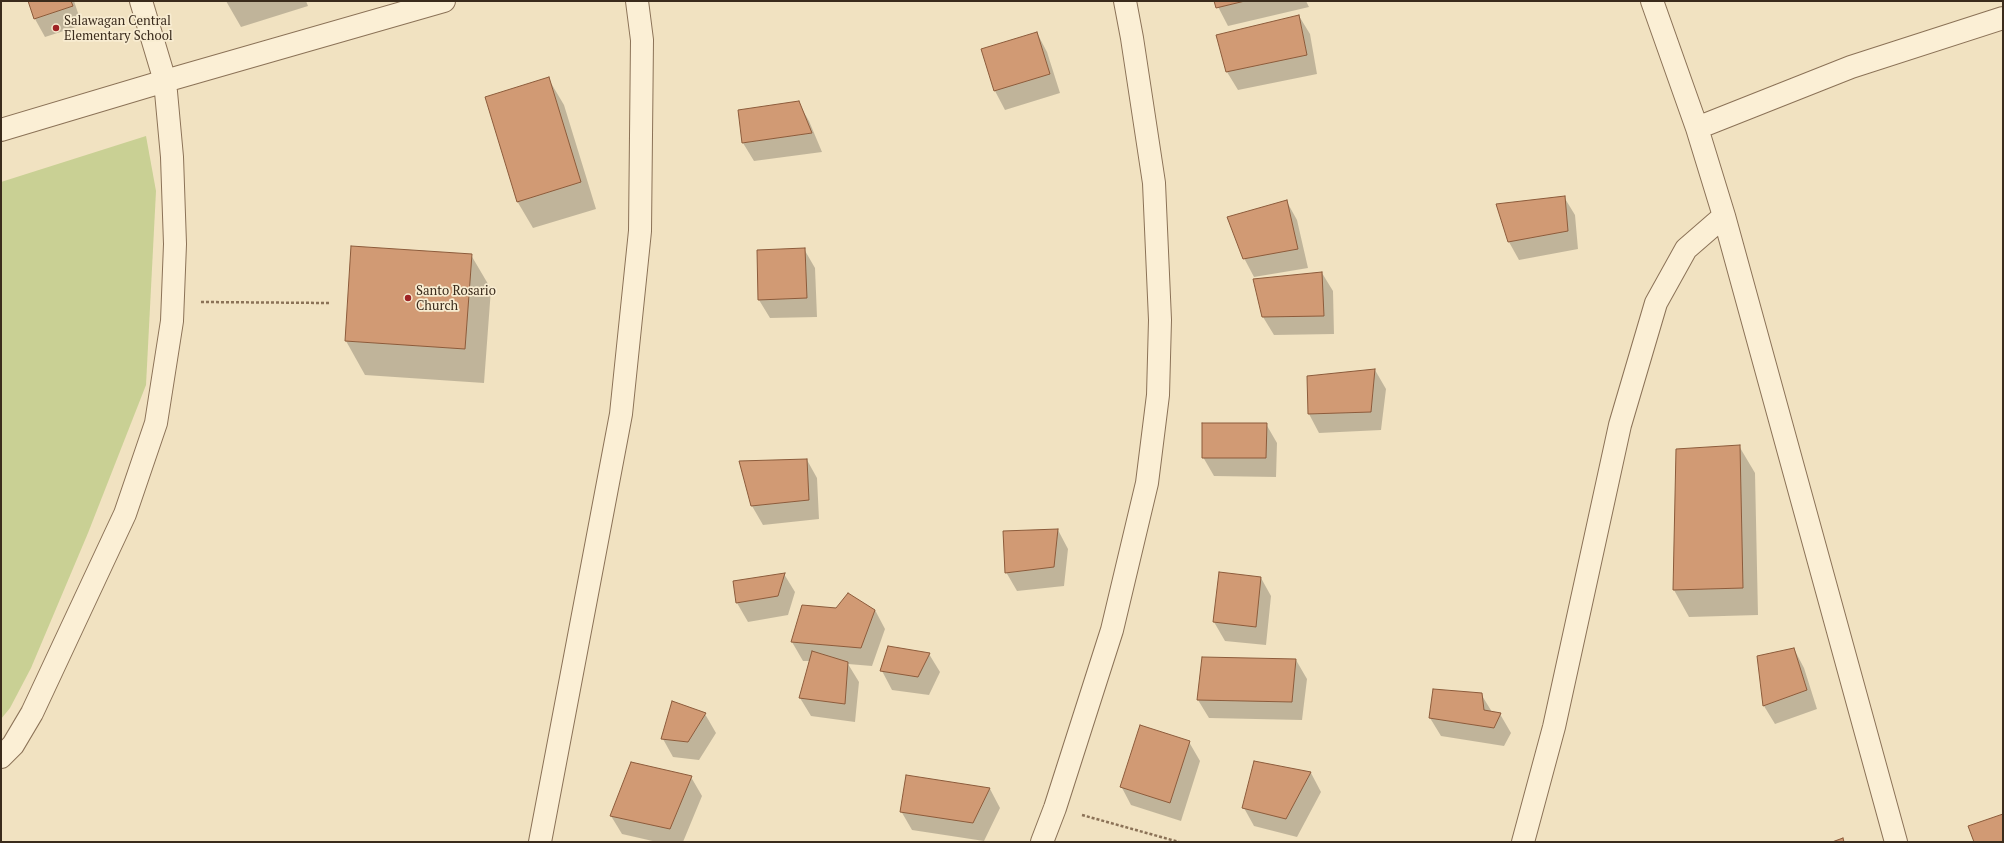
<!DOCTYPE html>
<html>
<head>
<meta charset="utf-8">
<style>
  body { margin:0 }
  #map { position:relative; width:2004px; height:843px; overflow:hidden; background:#f1e2c1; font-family:"PT Serif",serif }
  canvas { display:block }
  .frame { position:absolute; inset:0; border:2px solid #3a2b1c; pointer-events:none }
</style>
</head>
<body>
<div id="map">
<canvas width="2004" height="843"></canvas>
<div class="frame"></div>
</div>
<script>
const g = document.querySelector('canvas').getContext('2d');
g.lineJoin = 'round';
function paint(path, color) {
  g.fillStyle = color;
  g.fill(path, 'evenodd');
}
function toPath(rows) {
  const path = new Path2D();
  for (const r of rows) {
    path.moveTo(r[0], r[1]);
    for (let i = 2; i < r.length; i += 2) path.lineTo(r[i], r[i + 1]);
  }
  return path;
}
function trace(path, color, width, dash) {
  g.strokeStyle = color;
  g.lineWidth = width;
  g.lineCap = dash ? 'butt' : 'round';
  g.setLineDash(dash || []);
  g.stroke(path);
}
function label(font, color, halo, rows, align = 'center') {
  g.font = font + ' "PT Serif",serif';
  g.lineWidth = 3.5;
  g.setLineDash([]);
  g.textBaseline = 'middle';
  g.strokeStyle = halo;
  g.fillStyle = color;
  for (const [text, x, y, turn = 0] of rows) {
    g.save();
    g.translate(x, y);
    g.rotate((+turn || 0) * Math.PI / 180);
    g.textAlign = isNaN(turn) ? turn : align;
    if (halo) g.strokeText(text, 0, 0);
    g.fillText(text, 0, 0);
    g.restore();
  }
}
paint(toPath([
  [146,136,156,191,146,385,88,533,31,668,10,708,1,719,1,182]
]), '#c9d094');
paint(toPath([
  [29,1,74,1,82,25,45,37,35,19],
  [226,1,306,1,308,6,241,27],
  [1215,1,1306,1,1309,7,1228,26],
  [1299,16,1310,34,1317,74,1238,90,1227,72],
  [1037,33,1047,52,1060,93,1005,110,995,91,982,50],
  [548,78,564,105,596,209,533,228,517,201],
  [798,102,809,121,822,152,754,161,743,143],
  [1564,197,1575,215,1578,249,1519,260,1509,242],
  [1287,202,1297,220,1308,268,1254,277,1244,258],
  [804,249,815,268,817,317,770,318,759,300],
  [471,255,491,289,484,383,365,375,346,341],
  [1322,273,1333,291,1334,334,1274,335,1263,317],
  [1375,370,1386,389,1381,430,1319,433,1309,414,1308,377],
  [1266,424,1277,443,1276,477,1214,476,1203,457],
  [1739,446,1755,473,1758,615,1689,617,1674,590],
  [807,460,817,478,819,519,763,525,752,506,741,462],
  [1058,530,1068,549,1064,586,1017,591,1006,572],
  [1220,573,1261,578,1271,596,1266,645,1225,641,1214,622],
  [784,574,795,592,788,615,748,622,737,603,734,582],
  [803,606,875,610,885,629,872,666,848,664,859,682,855,722,811,716,800,698,810,661,803,661,792,642],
  [1794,649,1804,668,1817,709,1775,724,1764,706,1758,657],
  [929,654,940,672,929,695,892,690,882,671],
  [1296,660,1307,679,1302,720,1209,718,1198,700],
  [1481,694,1492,712,1500,714,1511,733,1504,746,1441,736,1430,718],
  [672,702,705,714,716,733,699,760,673,757,663,739],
  [1189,742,1200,761,1181,821,1131,805,1121,786],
  [1255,762,1311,773,1321,792,1297,837,1254,826,1244,808],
  [907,776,990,789,1000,808,984,841,912,830,901,811],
  [691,777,702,796,683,842,657,842,622,834,611,816]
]), '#0003');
const building = toPath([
  [28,1,71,1,73,6,34,19,28,1],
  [1214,1,1245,1,1216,8,1214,1],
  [1299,15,1307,55,1226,72,1216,35,1299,15],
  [1037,32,1050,74,994,91,981,49,1037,32],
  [549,77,581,182,517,202,485,97,549,77],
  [799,101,812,133,742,143,738,110,799,101],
  [1565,196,1568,231,1508,242,1496,204,1565,196],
  [1287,200,1298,249,1243,259,1227,217,1287,200],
  [351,246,472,254,465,349,345,341,351,246],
  [805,248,807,298,758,300,757,250,805,248],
  [1322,272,1324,316,1262,317,1253,279,1322,272],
  [1375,369,1371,412,1308,414,1307,376,1375,369],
  [1202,423,1267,423,1266,458,1202,458,1202,423],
  [1740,445,1743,588,1673,590,1676,449,1740,445],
  [807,459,809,500,751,506,739,461,807,459],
  [1058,529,1054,567,1005,573,1003,531,1058,529],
  [1219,572,1261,577,1256,627,1213,622,1219,572],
  [785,573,778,596,736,603,733,581,785,573],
  [848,593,875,610,861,648,791,642,802,605,836,608,848,593],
  [888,646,930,653,918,677,880,671,888,646],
  [1794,648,1807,690,1763,706,1757,656,1794,648],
  [812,651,848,662,845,704,799,698,812,651],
  [1202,657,1296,659,1292,702,1197,700,1202,657],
  [1433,689,1482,693,1484,710,1501,713,1494,728,1429,718,1433,689],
  [672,701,706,713,688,742,661,739,672,701],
  [1140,725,1190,741,1170,803,1120,787,1140,725],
  [1254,761,1311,772,1286,819,1242,808,1254,761],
  [631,762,692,776,670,829,610,816,631,762],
  [906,775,990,788,973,823,900,812,906,775],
  [2003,814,2003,842,1974,842,1968,826,2003,814],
  [1843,838,1844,842,1832,842,1843,838]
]);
paint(building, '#d19a74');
trace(building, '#8c5b3b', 1);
const minor = toPath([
  [1652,1,1697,128,1724,216,1896,842],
  [1697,128,1851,67,2003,18],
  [1,130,165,81,444,1],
  [1,757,13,745,32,713,125,514,156,423,172,321,175,244,172,157,165,81,141,1],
  [540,842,621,414,640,231,642,40,637,1],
  [1042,842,1055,808,1112,630,1147,483,1158,395,1160,320,1154,183,1132,38,1125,1],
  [1523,842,1554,727,1620,425,1656,303,1686,249,1724,216]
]);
trace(minor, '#8b7257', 24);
trace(toPath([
  [201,302,329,303],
  [1082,815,1179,842]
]), '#8b7257', 2.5, [3, 2]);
trace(minor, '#fbefd5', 22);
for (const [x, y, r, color] of [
  [56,28,4,"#9e2325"],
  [408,298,4,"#9e2325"]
]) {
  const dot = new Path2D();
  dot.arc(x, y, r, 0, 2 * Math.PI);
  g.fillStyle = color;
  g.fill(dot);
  trace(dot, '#f8ecd1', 1.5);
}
label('13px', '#3a2b1c', '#f8ecd1', [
  ["Salawagan Central",64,21],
  ["Elementary School",64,36],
  ["Santo Rosario",416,291],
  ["Church",416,306]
], 'left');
</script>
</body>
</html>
